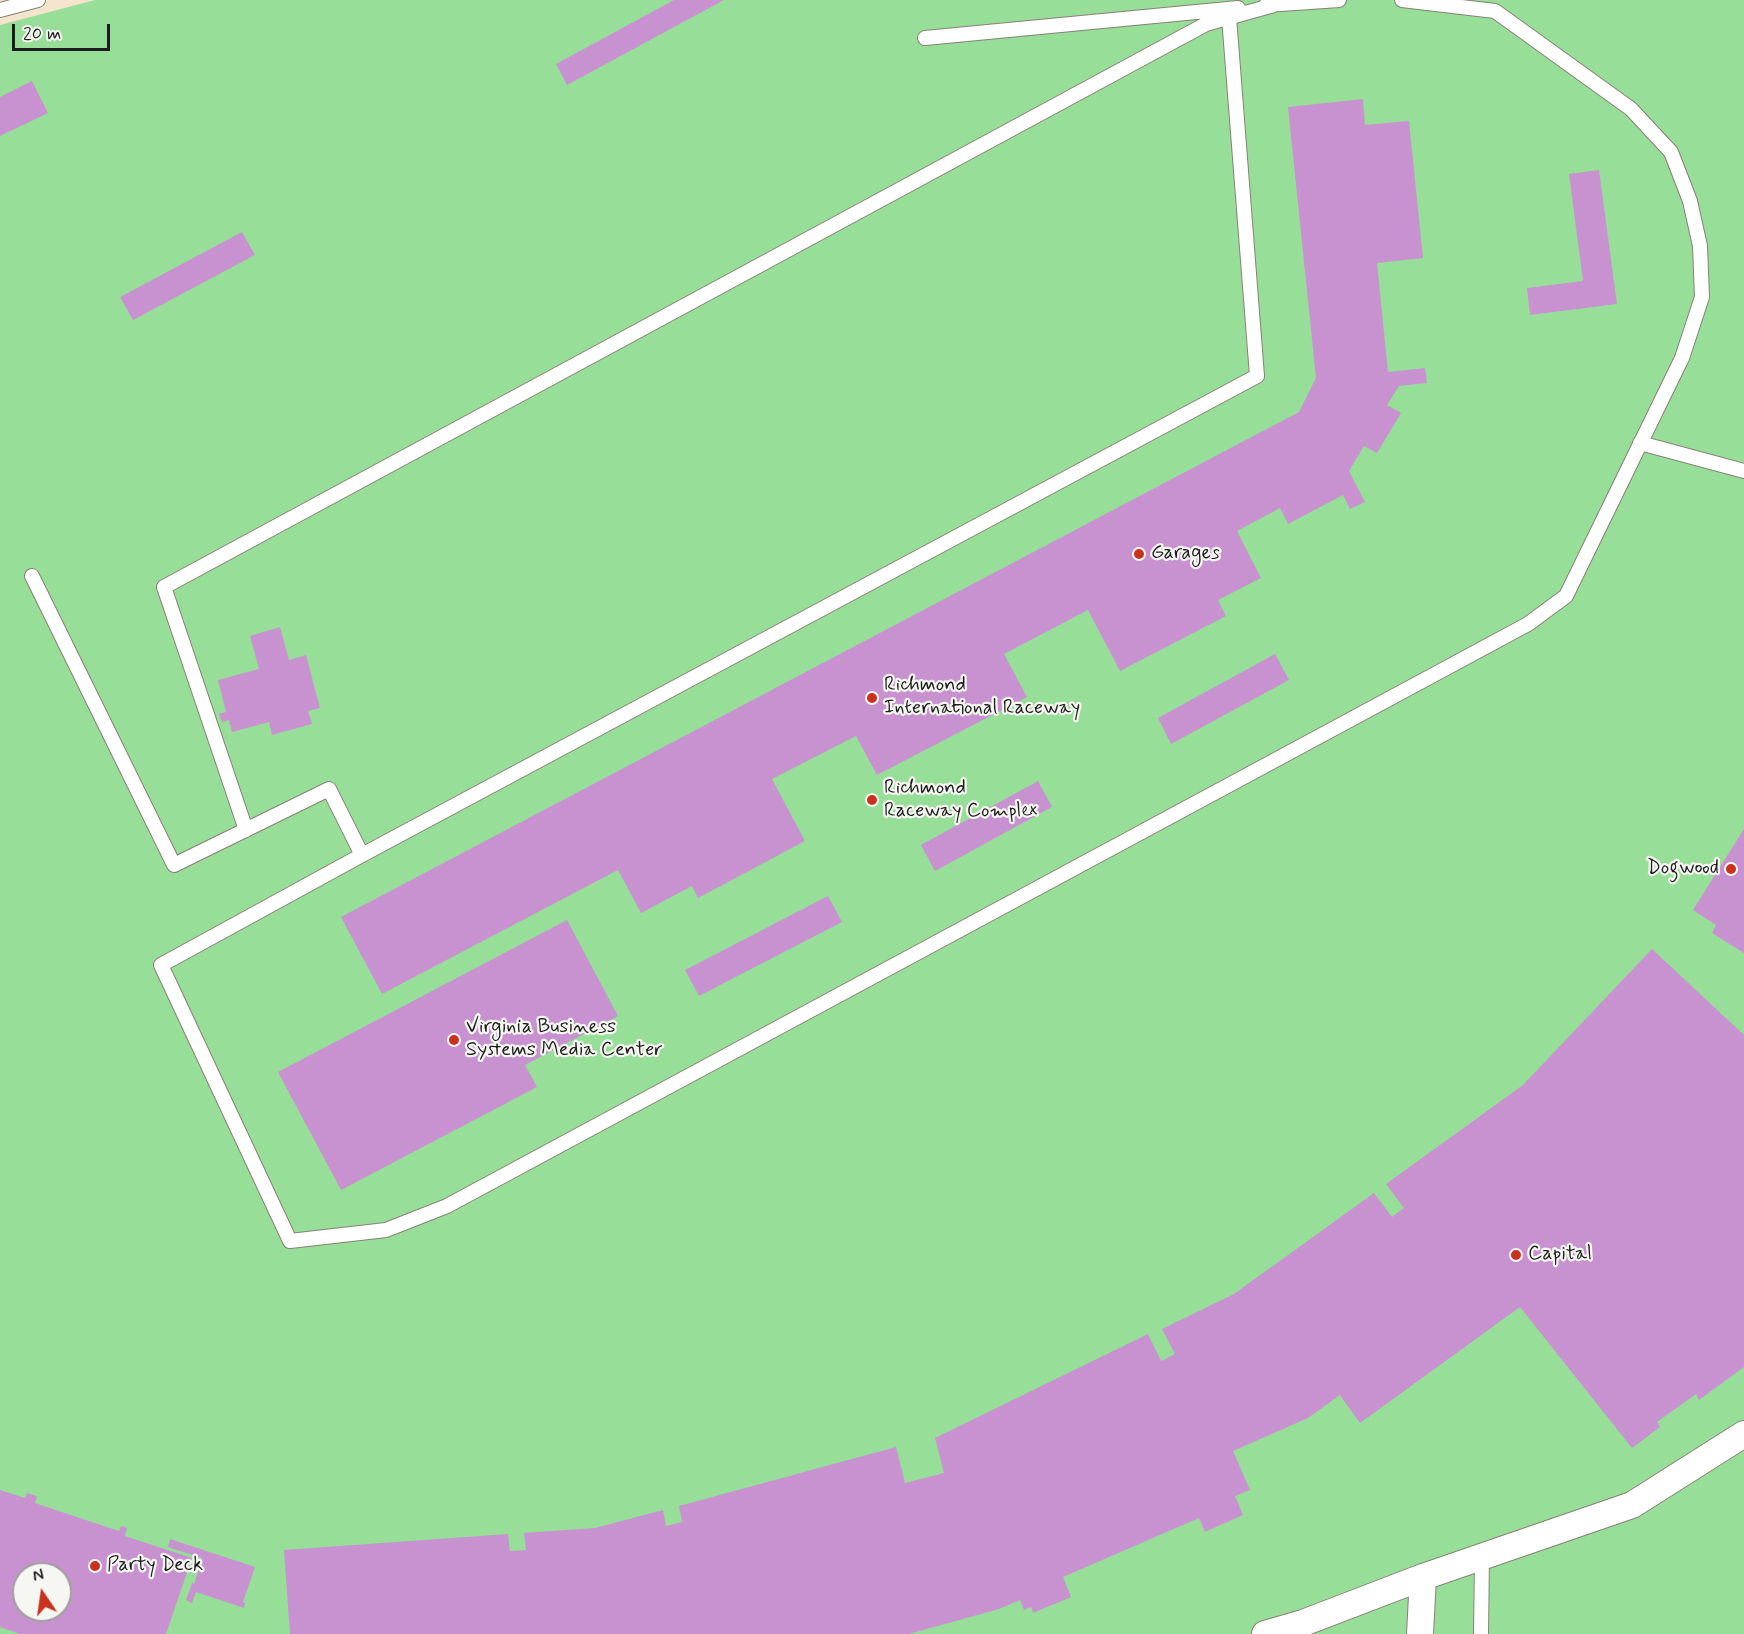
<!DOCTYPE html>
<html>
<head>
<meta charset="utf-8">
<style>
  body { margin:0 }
  #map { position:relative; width:1744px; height:1634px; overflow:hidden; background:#f4e4ce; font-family:Mynerve,sans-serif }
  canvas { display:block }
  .north { position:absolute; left:12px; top:1562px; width:60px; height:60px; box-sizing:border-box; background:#f6f6f2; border:2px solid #9f9f9c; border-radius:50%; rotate:347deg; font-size:16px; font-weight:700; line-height:24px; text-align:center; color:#1c1c1c }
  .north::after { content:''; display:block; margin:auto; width:21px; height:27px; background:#c8321e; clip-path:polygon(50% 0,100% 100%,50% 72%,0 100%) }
  .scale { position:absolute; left:12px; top:24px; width:98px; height:27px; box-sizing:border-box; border:3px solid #1c1c1c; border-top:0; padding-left:8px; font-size:18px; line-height:21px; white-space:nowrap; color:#1c1c1c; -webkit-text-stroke:4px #f6f6f2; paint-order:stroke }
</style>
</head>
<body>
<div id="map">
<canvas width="1744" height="1634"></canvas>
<div class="north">N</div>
<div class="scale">20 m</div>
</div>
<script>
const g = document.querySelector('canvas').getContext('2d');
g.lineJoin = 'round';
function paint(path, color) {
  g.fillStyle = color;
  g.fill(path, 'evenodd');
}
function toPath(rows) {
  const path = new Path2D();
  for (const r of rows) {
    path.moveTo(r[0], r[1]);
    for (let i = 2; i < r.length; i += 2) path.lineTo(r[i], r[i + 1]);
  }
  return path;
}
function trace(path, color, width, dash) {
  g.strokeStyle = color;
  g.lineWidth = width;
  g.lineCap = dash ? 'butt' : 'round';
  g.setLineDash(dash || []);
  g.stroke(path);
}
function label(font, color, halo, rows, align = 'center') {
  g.font = font + ' Mynerve,sans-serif';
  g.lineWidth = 4.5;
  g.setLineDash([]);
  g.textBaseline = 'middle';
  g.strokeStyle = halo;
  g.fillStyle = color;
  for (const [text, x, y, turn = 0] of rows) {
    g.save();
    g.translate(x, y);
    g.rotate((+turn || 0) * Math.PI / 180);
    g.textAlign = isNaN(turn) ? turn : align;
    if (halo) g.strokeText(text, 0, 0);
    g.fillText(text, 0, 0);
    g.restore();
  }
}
paint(toPath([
  [95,0,1744,0,1744,1634,0,1634,0,25],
  [24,1574,60,1574,60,1610,24,1610]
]), '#97de99');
paint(toPath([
  [674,0,724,0,567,85,556,64],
  [32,81,48,113,0,136,0,97],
  [1363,99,1365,125,1409,121,1423,258,1377,263,1388,372,1425,368,1427,383,1399,386,1387,405,1401,413,1377,453,1364,446,1349,471,1365,502,1350,509,1343,495,1288,524,1280,508,1237,531,1261,578,1218,600,1226,616,1120,671,1088,610,1004,654,1027,697,877,775,856,736,772,779,805,841,698,898,692,886,641,913,618,870,382,994,341,917,1299,412,1316,378,1288,107],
  [1599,170,1617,304,1530,315,1527,288,1583,281,1569,174],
  [242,232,255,255,133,320,120,297],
  [280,627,289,660,306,655,320,708,308,711,312,724,272,735,269,722,232,732,229,720,222,722,219,714,226,712,218,680,259,669,250,636],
  [1275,654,1289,680,1171,744,1158,718],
  [1038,781,1052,807,935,871,921,845],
  [1744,829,1744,953,1712,933,1716,925,1693,910],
  [828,896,842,922,699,996,685,970],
  [567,920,618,1016,525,1065,537,1087,341,1190,278,1072],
  [1652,949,1744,1035,1744,1367,1699,1400,1696,1394,1657,1422,1660,1427,1632,1448,1520,1307,1360,1423,1340,1395,1308,1418,1233,1451,1250,1490,1235,1496,1243,1515,1205,1532,1199,1518,1063,1577,1071,1597,1033,1613,1031,1607,1024,1610,1020,1600,999,1609,909,1634,290,1634,284,1550,508,1534,510,1551,526,1550,524,1533,595,1528,663,1510,666,1526,682,1522,679,1506,896,1447,905,1483,944,1473,935,1438,1148,1334,1161,1361,1175,1354,1162,1329,1234,1294,1374,1193,1392,1217,1404,1208,1386,1184,1523,1085],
  [0,1490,25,1498,27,1493,37,1496,35,1503,119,1531,121,1526,127,1528,125,1536,192,1558,166,1634,20,1634,0,1627],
  [24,1574,60,1574,60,1610,24,1610],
  [170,1539,255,1567,243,1602,245,1603,244,1608,196,1592,192,1603,186,1600,192,1583,194,1584,202,1558,168,1547]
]), '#c892d1');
const service = toPath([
  [1266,5,1339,0],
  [0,10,38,0],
  [1229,17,1257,376,362,855,161,965,290,1241,386,1230,447,1206,1528,624,1566,596,1682,358,1702,297,1700,246,1690,201,1671,152,1631,109,1495,11,1402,0],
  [925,38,1238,8],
  [1640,443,1744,471],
  [32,576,174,865,329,789,362,855],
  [246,830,164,587,1206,24,1274,5],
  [1481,1634,1482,1557]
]);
const minor = toPath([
  [1265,1634,1303,1623,1423,1577,1632,1505,1744,1434],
  [1420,1634,1423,1577]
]);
trace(service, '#888075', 16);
trace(minor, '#888075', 28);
trace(service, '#fff', 14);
trace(minor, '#fff', 26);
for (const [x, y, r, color] of [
  [1139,554,6,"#c8321e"],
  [872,698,6,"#c8321e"],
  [872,800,6,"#c8321e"],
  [1731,869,6,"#c8321e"],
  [454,1040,6,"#c8321e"],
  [1516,1255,6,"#c8321e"],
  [95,1566,6,"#c8321e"]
]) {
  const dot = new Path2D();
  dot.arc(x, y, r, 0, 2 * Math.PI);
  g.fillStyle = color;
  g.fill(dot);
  trace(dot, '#f6f6f2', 2);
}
label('20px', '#1c1c1c', '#f6f6f2', [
  ["Garages",1151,554],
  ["Richmond",884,686],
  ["International Raceway",884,709],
  ["Richmond",884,789],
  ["Raceway Complex",884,812],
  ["Dogwood",1719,869,"right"],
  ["Virginia Business",466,1028],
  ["Systems Media Center",466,1051],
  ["Capital",1528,1255],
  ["Party Deck",107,1566]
], 'left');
</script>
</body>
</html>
